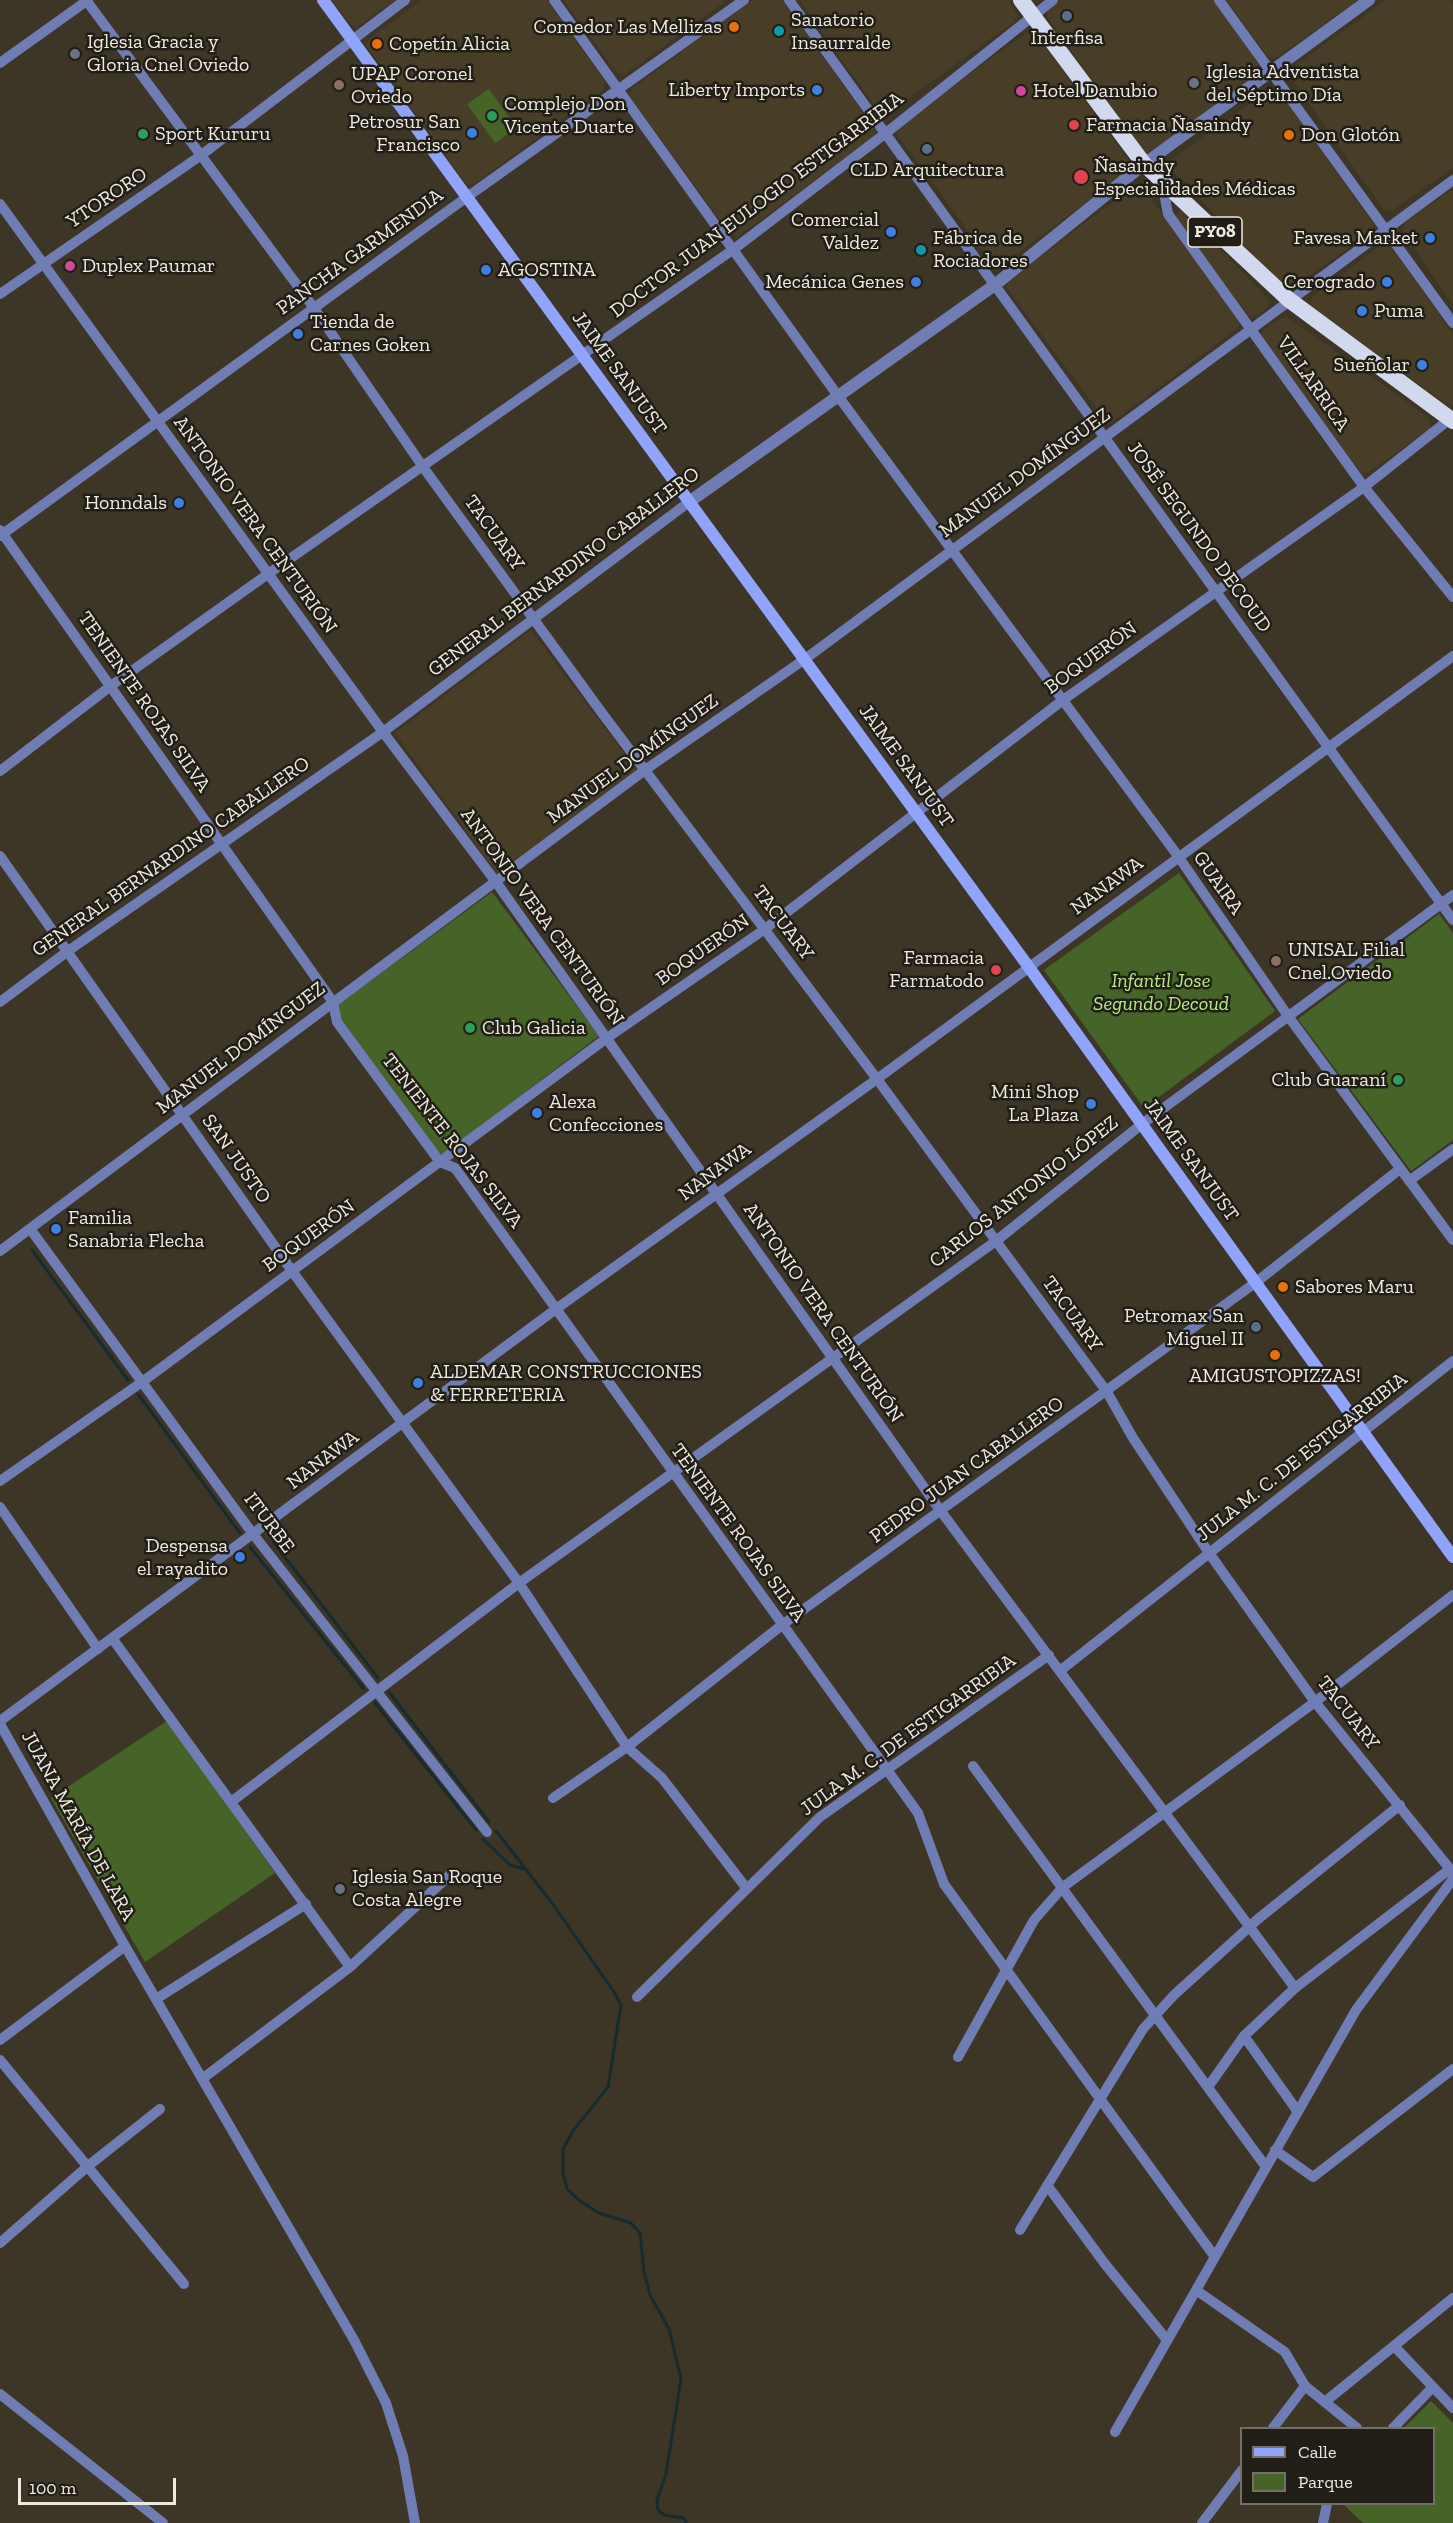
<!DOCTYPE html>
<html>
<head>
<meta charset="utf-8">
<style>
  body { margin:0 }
  #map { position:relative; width:1453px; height:2523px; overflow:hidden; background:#3d3627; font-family:"Zilla Slab",serif }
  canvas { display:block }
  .legend { position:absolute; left:1240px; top:2427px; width:195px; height:78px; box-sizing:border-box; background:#211e17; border:2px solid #737067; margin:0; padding:8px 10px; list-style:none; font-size:18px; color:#efeae0 }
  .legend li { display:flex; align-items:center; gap:12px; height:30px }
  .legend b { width:30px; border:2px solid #737067 }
  .scale { position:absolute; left:18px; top:2478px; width:158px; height:27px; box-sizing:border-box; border:3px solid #efeae0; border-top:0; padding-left:8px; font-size:18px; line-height:21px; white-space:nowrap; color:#efeae0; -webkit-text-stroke:4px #211e17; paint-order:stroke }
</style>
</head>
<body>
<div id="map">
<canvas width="1453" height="2523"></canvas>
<ul class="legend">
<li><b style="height:8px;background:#90a4fb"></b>Calle</li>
<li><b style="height:16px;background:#466428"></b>Parque</li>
</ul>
<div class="scale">100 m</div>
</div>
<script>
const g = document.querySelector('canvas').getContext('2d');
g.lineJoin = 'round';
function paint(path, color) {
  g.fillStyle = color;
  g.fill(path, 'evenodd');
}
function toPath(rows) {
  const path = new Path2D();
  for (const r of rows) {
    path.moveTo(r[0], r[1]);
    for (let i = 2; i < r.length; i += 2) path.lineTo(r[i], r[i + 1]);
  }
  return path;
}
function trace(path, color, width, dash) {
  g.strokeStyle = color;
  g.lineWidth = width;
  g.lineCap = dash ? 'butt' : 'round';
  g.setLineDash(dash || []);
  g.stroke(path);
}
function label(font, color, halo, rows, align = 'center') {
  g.font = font + ' "Zilla Slab",serif';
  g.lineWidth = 5;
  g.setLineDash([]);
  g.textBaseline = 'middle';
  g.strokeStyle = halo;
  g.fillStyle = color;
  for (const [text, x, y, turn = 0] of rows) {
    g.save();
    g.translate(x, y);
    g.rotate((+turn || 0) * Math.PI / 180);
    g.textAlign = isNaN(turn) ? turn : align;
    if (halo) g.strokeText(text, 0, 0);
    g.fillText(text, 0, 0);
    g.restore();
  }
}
paint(toPath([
  [332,0,395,0,357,27,350,24],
  [422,0,547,0,604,80,605,88,474,184,467,185,366,45,370,38],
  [563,0,727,0,623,76,616,72],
  [752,0,782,0,876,131,873,138,737,237,730,234,629,95,633,88],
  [799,0,1008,0,1018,15,1014,22,886,114,878,111],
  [1060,0,1214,0,1260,66,1261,74,1148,154,1144,153,1048,18,1047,10],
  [1227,0,1358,0,1274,59,1267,56],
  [1386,0,1450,0,1453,5,1453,168,1390,212,1383,209,1289,75,1292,68],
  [1029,31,1036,34,1131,164,1127,172,1002,265,994,266,896,133,899,125],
  [1277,89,1374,225,1370,233,1291,289,1284,286,1169,167,1173,159,1269,90],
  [1135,185,1143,188,1241,320,1238,328,1112,422,1105,420,1006,287,1009,280],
  [1453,189,1453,307,1402,230,1405,222],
  [1179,211,1183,211,1269,300,1268,307,1253,318,1249,316,1175,218],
  [1384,243,1391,247,1453,334,1453,406,1447,405,1310,305,1313,296],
  [1286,316,1428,417,1431,426,1428,430,1368,473,1361,473,1261,335,1265,328],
  [531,630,637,771,497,874,395,733]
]), '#483d27');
paint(toPath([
  [489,89,517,128,495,143,467,104],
  [1179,873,1275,1011,1144,1108,1044,970],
  [492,892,599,1036,446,1152,439,1154,341,1019,338,1005],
  [1439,914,1453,933,1453,1140,1411,1171,1298,1019],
  [167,1721,275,1873,145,1962,51,1798],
  [1431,2401,1453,2423,1453,2523,1363,2523,1343,2504,1434,2504,1434,2428,1404,2428]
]), '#466428');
trace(toPath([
  [32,1250,128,1380],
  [138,1394,240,1533],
  [274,1543,378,1678],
  [250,1547,364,1689],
  [389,1692,489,1822],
  [375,1703,476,1830],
  [496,1831,552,1903,614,1992,621,2005,608,2087,573,2131,563,2149,563,2173,567,2189,580,2201,599,2213,631,2223,640,2233,644,2272,650,2295,669,2329,681,2379,666,2474,657,2500,658,2510,664,2515,684,2518,686,2523],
  [483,1839,510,1865,524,1869]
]), '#182b2f', 3);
trace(toPath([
  [86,0,314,308,423,467,602,713,877,1079,1107,1392,1133,1438,1209,1553,1315,1702,1450,1869],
  [554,0,838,396,1178,856,1288,1016,1453,1240],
  [789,0,1453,920],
  [1219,0,1453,323],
  [0,63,88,0],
  [1162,182,1168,214,1364,487,1453,597],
  [0,204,383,732,496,882,940,1510,1295,1988],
  [0,294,200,156,405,0],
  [0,530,333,1002,337,1022,440,1162,455,1168,918,1813,944,1884,1215,2257],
  [0,536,467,197,744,0],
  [0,771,112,685,268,574,734,249,886,133,1053,0],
  [0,856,292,1271,519,1583,627,1747,662,1778,747,1889],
  [0,1002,68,951,383,732,689,502],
  [1409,1181,1453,1149],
  [31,1230,253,1534,487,1832],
  [0,1251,645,770,805,659,1453,180],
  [0,1481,142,1382,607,1038,765,929,1063,700,1364,487,1450,419],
  [0,1507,98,1649],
  [112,1638,350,1967],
  [1061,1670,1453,1361],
  [0,1721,556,1309,877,1079,1453,656],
  [0,1724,125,1946,354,2340,386,2403,403,2456,415,2523],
  [973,1766,1266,2167],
  [553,1798,627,1747,782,1625,1255,1283,1400,1169],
  [231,1802,519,1583,996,1241,1142,1124,1453,895],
  [637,1997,820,1817,1049,1655],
  [156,1999,306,1904],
  [1244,2036,1298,2112],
  [0,2040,125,1946],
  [958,2057,1034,1920,1063,1887,1315,1702,1453,1595],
  [0,2060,184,2284],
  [202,2079,350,1967,452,1873],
  [1208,2087,1244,2036,1295,1988,1450,1869,1453,1871],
  [1275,2150,1313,2177,1453,2069],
  [1047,2185,1105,2264,1167,2340],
  [1020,2230,1143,2029,1174,1995,1258,1919,1400,1805],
  [0,2243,88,2166,160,2109],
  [1196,2290,1285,2352,1305,2386,1357,2428],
  [1394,2346,1453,2408],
  [0,2394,163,2523],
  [1326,2401,1453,2298],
  [1273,2428,1305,2386],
  [1393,2428,1433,2387],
  [1115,2432,1356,2010,1453,1879],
  [1202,2523,1242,2470],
  [1323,2523,1327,2504]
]), '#707db4', 10);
trace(toPath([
  [689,502,996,284,1144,164,1369,0]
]), '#707db4', 12);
trace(toPath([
  [323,0,1028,966,1453,1557]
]), '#90a4fb', 12);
trace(toPath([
  [1021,0,1144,164,1288,299,1453,421]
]), '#d2d8ee', 16);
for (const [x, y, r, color] of [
  [1067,16,6,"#5c6f8a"],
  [734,27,6,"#e8710a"],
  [779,31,6,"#0f9aa8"],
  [377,44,6,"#e8710a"],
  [75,54,6,"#6b7280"],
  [1194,83,6,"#6b7280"],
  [339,85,6,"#8d6e63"],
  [817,90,6,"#3f7fe0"],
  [1021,91,6,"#d1479c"],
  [492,116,6,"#2e9e5b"],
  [1074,125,6,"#e0444e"],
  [472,133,6,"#3f7fe0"],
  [143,134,6,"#2e9e5b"],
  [1289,135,6,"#e8710a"],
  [927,149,6,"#5c6f8a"],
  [1081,177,8,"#e0444e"],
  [891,232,6,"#3f7fe0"],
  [1430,238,6,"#3f7fe0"],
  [921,250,6,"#0f9aa8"],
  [70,266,6,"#d1479c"],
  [486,270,6,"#3f7fe0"],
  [916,282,6,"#3f7fe0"],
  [1387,282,6,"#3f7fe0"],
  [1362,311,6,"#3f7fe0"],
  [298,334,6,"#3f7fe0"],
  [1422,365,6,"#3f7fe0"],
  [179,503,6,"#3f7fe0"],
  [1276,961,6,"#8d6e63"],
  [996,970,6,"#e0444e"],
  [470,1028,6,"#2e9e5b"],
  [1398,1080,6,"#2e9e5b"],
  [1091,1104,6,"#3f7fe0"],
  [537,1113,6,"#3f7fe0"],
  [56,1229,6,"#3f7fe0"],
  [1283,1287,6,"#e8710a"],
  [1256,1327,6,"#5c6f8a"],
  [1275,1355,6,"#e8710a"],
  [418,1383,6,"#3f7fe0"],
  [240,1557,6,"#3f7fe0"],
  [340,1889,6,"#6b7280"]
]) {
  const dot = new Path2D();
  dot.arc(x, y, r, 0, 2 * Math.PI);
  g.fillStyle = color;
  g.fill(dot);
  trace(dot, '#211e17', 2);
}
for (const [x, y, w] of [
  [1215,232,54]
]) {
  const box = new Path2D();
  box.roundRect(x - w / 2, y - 15, w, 30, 4.5);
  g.fillStyle = '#211e17';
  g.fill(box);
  trace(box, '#efeae0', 1.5);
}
label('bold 18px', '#efeae0', null, [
  ["PY08",1215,232]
]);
label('20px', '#efeae0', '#211e17', [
  ["Sanatorio",791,20],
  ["Insaurralde",791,43],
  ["Comedor Las Mellizas",722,27,"right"],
  ["Interfisa",1067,38,"center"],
  ["Iglesia Gracia y",87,42],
  ["Gloria Cnel Oviedo",87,65],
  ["Copetín Alicia",389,44],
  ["Iglesia Adventista",1206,72],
  ["del Séptimo Día",1206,95],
  ["UPAP Coronel",351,74],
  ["Oviedo",351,97],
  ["Liberty Imports",805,90,"right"],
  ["Hotel Danubio",1033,91],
  ["Complejo Don",504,104],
  ["Vicente Duarte",504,127],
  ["Petrosur San",460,122,"right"],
  ["Francisco",460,145,"right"],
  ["Farmacia Ñasaindy",1086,125],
  ["Sport Kururu",155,134],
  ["Don Glotón",1301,135],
  ["Ñasaindy",1094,166],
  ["Especialidades Médicas",1094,189],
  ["CLD Arquitectura",927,170,"center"],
  ["Comercial",879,220,"right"],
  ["Valdez",879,243,"right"],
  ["Fábrica de",933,238],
  ["Rociadores",933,261],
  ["Favesa Market",1418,238,"right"],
  ["Duplex Paumar",82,266],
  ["AGOSTINA",498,270],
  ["Mecánica Genes",904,282,"right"],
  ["Cerogrado",1375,282,"right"],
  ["Puma",1374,311],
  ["Tienda de",310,322],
  ["Carnes Goken",310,345],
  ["Sueñolar",1410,365,"right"],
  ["Honndals",167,503,"right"],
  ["UNISAL Filial",1288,950],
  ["Cnel.Oviedo",1288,973],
  ["Farmacia",984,958,"right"],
  ["Farmatodo",984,981,"right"],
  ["Club Galicia",482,1028],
  ["Club Guaraní",1386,1080,"right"],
  ["Mini Shop",1079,1092,"right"],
  ["La Plaza",1079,1115,"right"],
  ["Alexa",549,1102],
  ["Confecciones",549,1125],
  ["Familia",68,1218],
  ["Sanabria Flecha",68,1241],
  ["Sabores Maru",1295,1287],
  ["Petromax San",1244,1316,"right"],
  ["Miguel II",1244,1339,"right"],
  ["ALDEMAR CONSTRUCCIONES",430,1372],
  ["& FERRETERIA",430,1395],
  ["AMIGUSTOPIZZAS!",1275,1376,"center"],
  ["Despensa",228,1546,"right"],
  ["el rayadito",228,1569,"right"],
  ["Iglesia San Roque",352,1877],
  ["Costa Alegre",352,1900]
], 'left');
label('20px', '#efeae0', '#211e17', [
  ["YTORORO",107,198,-34],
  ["DOCTOR JUAN EULOGIO ESTIGARRIBIA",757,205,-37],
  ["PANCHA GARMENDIA",360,252,-36],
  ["JAIME SANJUST",619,373,54],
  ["VILLARRICA",1313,384,55],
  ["MANUEL DOMÍNGUEZ",1025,473,-36],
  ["ANTONIO VERA CENTURIÓN",255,525,54],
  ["TACUARY",494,533,54],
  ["JOSÉ SEGUNDO DECOUD",1199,537,54],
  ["GENERAL BERNARDINO CABALLERO",564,572,-37],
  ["BOQUERÓN",1091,658,-36],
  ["TENIENTE ROJAS SILVA",144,702,55],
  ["MANUEL DOMÍNGUEZ",633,759,-36],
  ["JAIME SANJUST",906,766,54],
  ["GENERAL BERNARDINO CABALLERO",171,857,-35],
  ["GUAIRA",1218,883,55],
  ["NANAWA",1107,886,-36],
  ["ANTONIO VERA CENTURIÓN",542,917,54],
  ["TACUARY",783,923,53],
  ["BOQUERÓN",703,950,-35],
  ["MANUEL DOMÍNGUEZ",241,1048,-37],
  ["TENIENTE ROJAS SILVA",452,1141,52],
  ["SAN JUSTO",236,1159,55],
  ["JAIME SANJUST",1191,1160,54],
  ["NANAWA",715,1172,-36],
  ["CARLOS ANTONIO LÓPEZ",1024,1192,-38],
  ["BOQUERÓN",309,1236,-36],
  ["ANTONIO VERA CENTURIÓN",823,1313,55],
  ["TACUARY",1072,1314,54],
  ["JULA M. C. DE ESTIGARRIBIA",1302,1457,-38],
  ["NANAWA",323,1460,-37],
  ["PEDRO JUAN CABALLERO",967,1470,-36],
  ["ITURBE",269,1523,53],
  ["TENIENTE ROJAS SILVA",738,1533,54],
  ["TACUARY",1348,1713,52],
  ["JULA M. C. DE ESTIGARRIBIA",908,1735,-36],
  ["JUANA MARÍA DE LARA",78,1826,61]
]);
label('italic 20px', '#b5f07c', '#211e17', [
  ["Infantil Jose",1161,981],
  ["Segundo Decoud",1161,1004]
]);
</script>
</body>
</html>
